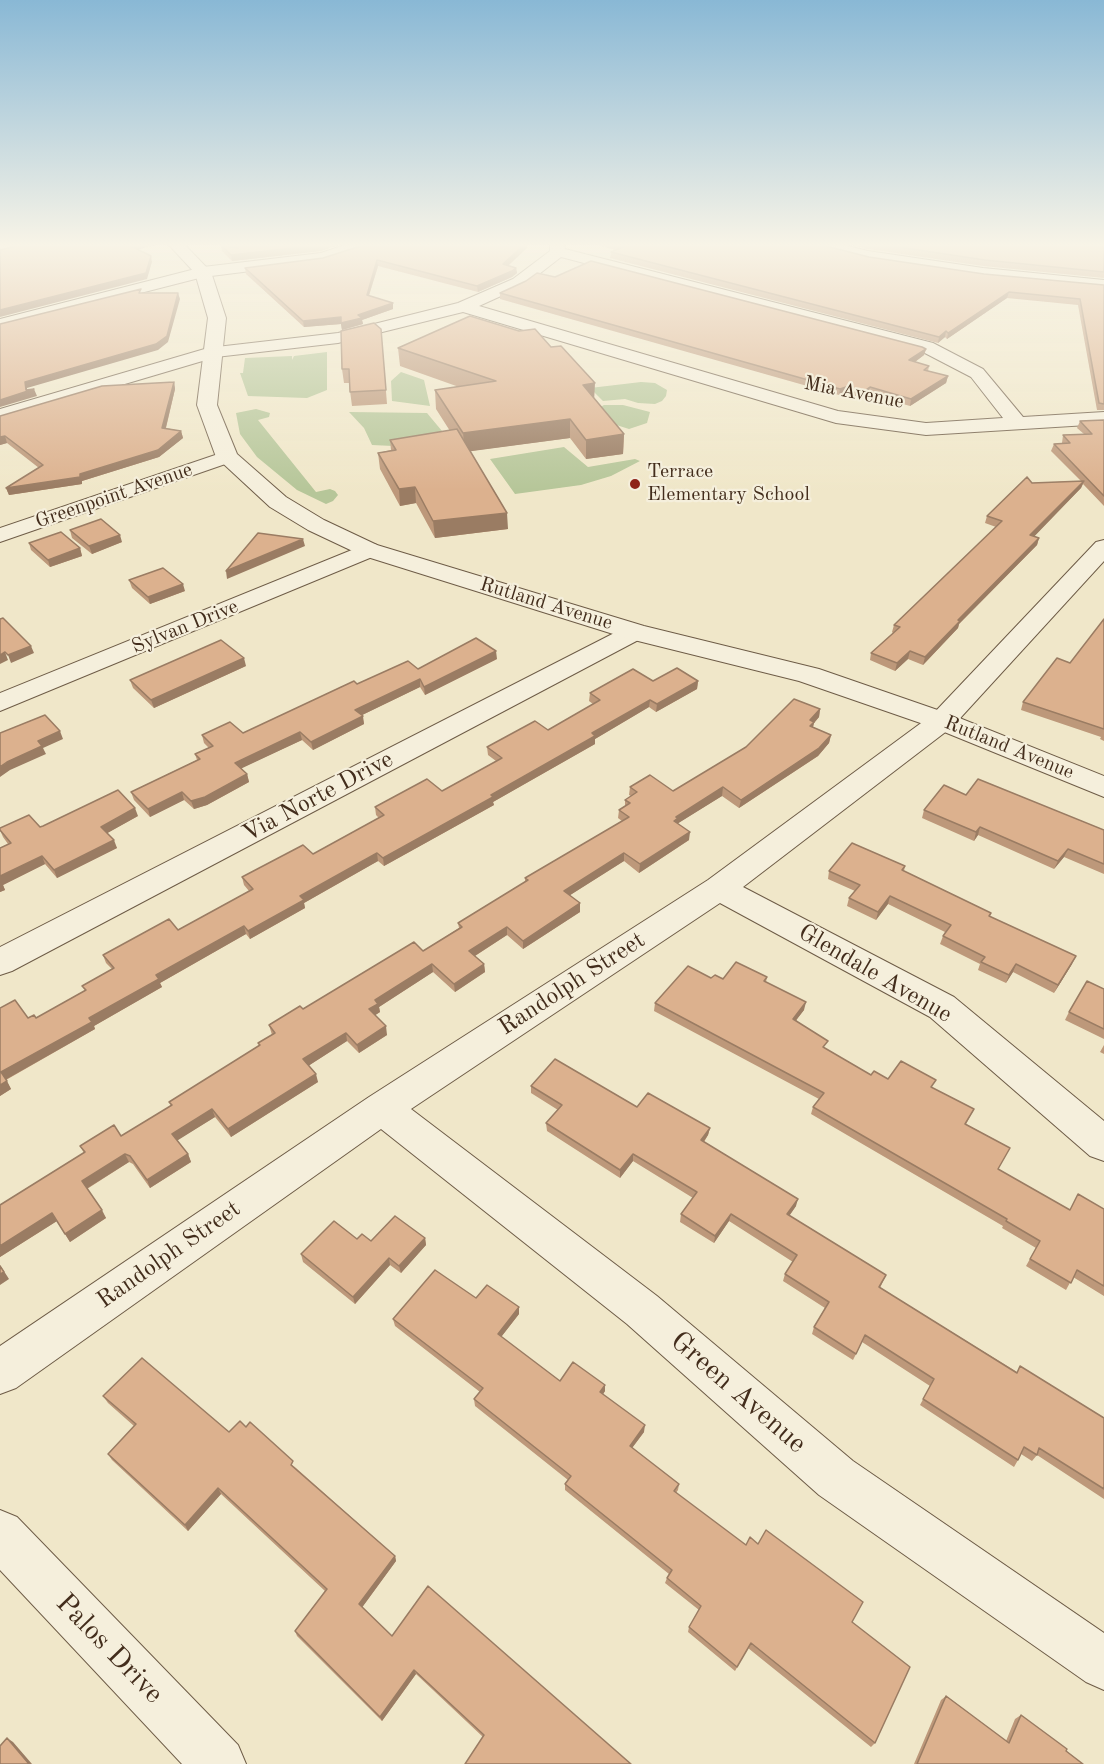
<!DOCTYPE html>
<html>
<head>
<meta charset="utf-8">
<style>
  body { margin:0 }
  canvas { display:block; background:#f0e7c9 }
</style>
</head>
<body>
<canvas width="1104" height="1764"></canvas>
<script>
const g = document.querySelector('canvas').getContext('2d');
g.lineJoin = 'round';
function paint(path, color) {
  g.fillStyle = color;
  g.fill(path, 'evenodd');
}
function toPath(rows) {
  const path = new Path2D();
  for (const r of rows) {
    path.moveTo(r[0], r[1]);
    for (let i = 2; i < r.length; i += 2) path.lineTo(r[i], r[i + 1]);
  }
  return path;
}
function trace(path, color, width, dash) {
  g.strokeStyle = color;
  g.lineWidth = width;
  g.lineCap = dash ? 'butt' : 'round';
  g.setLineDash(dash || []);
  g.stroke(path);
}
function label(font, color, halo, rows, align = 'center') {
  g.font = font + ' "Old Standard TT",serif';
  g.lineWidth = 4.5;
  g.setLineDash([]);
  g.textBaseline = 'middle';
  g.strokeStyle = halo;
  g.fillStyle = color;
  for (const [text, x, y, turn = 0] of rows) {
    g.save();
    g.translate(x, y);
    g.rotate((+turn || 0) * Math.PI / 180);
    g.textAlign = isNaN(turn) ? turn : align;
    if (halo) g.strokeText(text, 0, 0);
    g.fillText(text, 0, 0);
    g.restore();
  }
}
paint(toPath([
  [327,352,327,390,307,398,248,396,240,373,243,373,245,358,292,356,292,360,294,356],
  [401,372,424,380,430,406,392,401,391,381],
  [641,382,655,383,667,390,666,396,662,401,655,404,638,403,625,399,603,401,590,388],
  [604,405,623,405,650,412,647,423,629,429,610,423,594,410],
  [256,409,270,413,269,417,258,420,316,492,330,489,335,491,338,495,333,501,326,504,297,490,257,457,240,434,236,413],
  [349,412,427,413,457,449,372,445,364,428],
  [564,447,588,467,635,459,640,461,611,476,581,485,515,494,490,459]
]), '#b6c699');
const minor = toPath([
  [9,243,36,243,34,246,0,254,0,246,9,243],
  [351,243,375,243,373,246,323,262,203,277,0,329,0,319,203,267,321,253,351,243],
  [550,243,564,243,565,249,933,343,983,369,1023,417,1104,412,1104,424,926,435,836,423,463,312,338,343,216,357,0,421,0,409,208,348,338,333,458,303,513,279,550,251,550,243],
  [561,257,921,351,971,377,1003,418,926,423,838,411,479,306,525,285,561,257],
  [808,243,835,243,868,251,983,268,1104,280,1104,290,983,278,868,261,810,246,808,243],
  [227,451,234,453,237,457,234,461,0,542,0,528,227,451],
  [1104,540,1104,561,952,727,743,887,954,997,1104,1121,1104,1161,1090,1156,930,1017,720,903,411,1109,657,1296,853,1461,1104,1633,1104,1690,1086,1682,819,1495,627,1324,381,1129,16,1388,0,1394,0,1346,369,1097,708,880,932,715,1096,542,1104,540],
  [369,543,377,545,380,550,377,555,0,711,0,693,369,543],
  [635,625,644,627,647,632,644,637,12,971,0,975,0,947,626,627,635,625],
  [0,1510,17,1517,238,1745,246,1764,182,1764,0,1570,0,1510]
]);
const tertiary = toPath([
  [167,243,183,243,211,272,226,318,217,405,237,454,286,497,324,520,377,545,644,626,819,669,952,715,1104,776,1104,797,932,727,799,681,626,638,361,555,308,530,270,507,216,457,197,405,208,318,195,273,167,243]
]);
trace(minor, '#6e5c47', 2);
trace(tertiary, '#6e5c47', 2);
paint(minor, '#f5efdc');
paint(tertiary, '#f5efdc');
paint(toPath([
  [221,243,343,243,321,251,232,261,222,251,221,245,226,246],
  [527,243,527,248,508,266,516,268,517,273,512,277,478,292,378,266,369,296,393,303,393,309,362,320,363,324,342,330,341,324,304,327,246,274,245,268,323,258],
  [592,243,814,243,869,257,984,274,1104,285,1104,410,1097,410,1078,305,1007,298,947,339,945,337,938,343,610,258,611,252,616,250],
  [846,243,1104,243,1104,278,983,266,868,249],
  [555,277,926,349,924,355,915,362,929,366,928,371,948,376,946,383,910,406,868,394,861,399,845,394,839,395,500,299,500,293],
  [381,329,387,404,352,406,349,383,344,383,342,369],
  [398,348,594,398,624,434,623,454,586,459,570,438,470,451,508,529,435,538,416,503,400,506,380,469,378,453,391,450,390,440,450,431,436,409,435,390,459,387,400,366],
  [174,382,175,389,166,428,181,431,183,438,159,457,82,481,82,484,9,495,6,488,39,468,7,443,0,445,0,416],
  [1104,420,1104,506,1083,484,1081,488,1034,536,1039,538,1037,545,959,624,958,628,923,665,908,659,895,671,870,660,871,653,893,633,892,632,894,625,996,527,985,523,987,516,1032,483,1081,481,1051,451,1054,444,1062,443,1063,435,1084,434,1077,428,1080,421],
  [70,530,122,542,92,554,72,538],
  [29,543,80,548,82,556,50,567,31,550],
  [129,580,185,591,150,604,132,588],
  [1104,619,1104,741,1100,739,1101,737,1021,710,1023,702,1070,663],
  [497,659,425,695,420,687,362,715,364,724,313,750,302,740,241,768,247,774,249,782,207,805,194,809,184,800,150,817,134,800,131,792,197,760,195,754,209,748,204,743,202,735,243,733,357,684,418,669],
  [246,666,154,708,133,688,130,680],
  [653,681,698,681,697,689,656,712,649,707,595,739,595,744,493,802,494,805,384,866,378,861,304,903,305,908,250,939,246,934,160,983,162,987,94,1026,95,1029,6,1080,11,1089,0,1096,0,1008,28,1018,36,1018,85,991,82,986,112,969,106,963,103,955,178,930,249,891,244,885,242,877,313,854,379,818,376,815,375,807,442,791,496,761,488,755,487,747,548,730,593,704,589,701,590,693],
  [820,709,819,717,814,723,813,727,831,735,829,743,818,756,739,808,722,796,678,823,689,840,639,873,624,861,570,895,580,912,523,949,507,935,475,956,484,964,485,972,455,992,433,972,379,1007,380,1012,375,1015,387,1035,359,1053,347,1041,308,1066,318,1082,231,1137,215,1117,177,1140,188,1154,191,1162,150,1188,133,1164,129,1162,87,1189,106,1218,70,1242,57,1221,0,1257,0,1205,84,1153,80,1146,121,1136,171,1106,169,1102,259,1046,258,1043,272,1035,269,1025,423,951,459,928,458,923,525,882,525,878,622,821,618,818,619,810,625,806,625,800,631,796,629,795,630,787,673,791],
  [966,795,1104,830,1104,874,1064,857,1054,869,978,835,974,841,922,818,924,810],
  [138,816,107,833,117,848,57,878,45,864,3,885,5,890,0,892,0,848,8,844,3,837,0,830,40,827],
  [905,866,904,871,991,913,990,916,1072,964,1054,993,1013,972,1006,983,978,970,980,964,940,944,943,936,945,932,888,904,876,920,847,906,849,898,855,891,828,879,829,871],
  [767,977,766,982,804,1010,796,1020,826,1049,871,1075,933,1088,974,1109,966,1124,1010,1148,998,1169,1070,1210,1104,1209,1104,1296,1073,1277,1066,1290,1026,1266,1036,1248,1002,1228,1003,1226,811,1114,813,1107,819,1099,654,1011,655,1003,711,978],
  [1104,989,1104,1039,1065,1020,1069,1012],
  [1104,1045,1104,1054,1100,1052],
  [531,1086,637,1107,710,1128,708,1135,704,1142,796,1206,789,1216,886,1275,880,1288,1017,1372,1020,1366,1104,1418,1104,1499,1037,1455,1032,1461,1021,1454,1018,1460,1014,1467,920,1405,930,1386,862,1342,853,1360,812,1334,814,1327,825,1308,783,1281,785,1274,793,1262,729,1221,714,1243,680,1222,681,1214,693,1198,633,1161,620,1178,547,1131,546,1123,558,1110,531,1093],
  [425,1238,426,1245,401,1273,390,1265,355,1304,303,1262,301,1254,357,1239,371,1241],
  [476,1298,519,1307,519,1314,501,1337,560,1381,605,1391,603,1394,644,1432,632,1448,679,1484,678,1490,676,1493,746,1545,852,1622,875,1743,871,1747,748,1648,735,1671,688,1632,689,1627,699,1610,665,1583,667,1578,669,1574,565,1490,565,1484,568,1480,475,1406,474,1399,480,1392,395,1326,393,1319],
  [103,1396,229,1432,246,1427,296,1468,395,1556,396,1561,362,1607,392,1636,631,1764,483,1737,416,1674,382,1721,297,1636,295,1631,325,1591,221,1494,188,1531,112,1460,108,1454,134,1426,108,1403],
  [946,1696,1006,1741,1015,1719,1021,1715,1083,1764,914,1764,941,1700]
]), '#bd987a');
paint(toPath([
  [137,243,154,243,155,245,131,251,129,245],
  [325,243,343,243,321,251,232,261,231,255],
  [526,243,527,243,527,248,503,270,503,264],
  [151,256,152,262,147,279,0,317,0,310],
  [377,260,378,266,367,301,367,295],
  [516,268,517,273,512,277,478,292,477,286],
  [1009,292,1007,298,947,339,948,333],
  [178,293,180,299,168,342,158,350,27,388,27,391,34,389,37,396,0,407,0,400,25,382],
  [393,303,393,309,362,320,363,324,342,330,341,324,304,327,303,321,358,315],
  [946,331,945,337,938,343,939,337],
  [926,349,924,355,908,367,909,360],
  [948,376,946,383,910,406,911,399],
  [174,382,175,389,164,435,162,428],
  [595,383,594,402,583,385],
  [846,387,845,394,839,395,840,389],
  [870,387,868,394,861,399,863,392],
  [570,419,570,438,465,452,463,433],
  [181,431,183,438,159,457,82,481,82,484,9,495,6,488,80,474],
  [624,434,623,454,586,459,586,440],
  [5,436,7,443,0,445,0,437],
  [1084,481,1081,488,1028,543,1030,535],
  [415,487,416,503,400,506,399,489],
  [507,513,508,529,435,538,433,521],
  [120,535,122,542,92,554,89,546],
  [1039,538,1037,545,959,624,958,628,923,665,925,657,958,620],
  [303,539,305,546,227,579,226,571],
  [80,548,82,556,50,567,48,560],
  [183,584,185,591,150,604,148,597],
  [31,646,34,653,11,663,8,655],
  [496,651,497,659,425,695,424,687],
  [910,651,908,659,895,671,897,663],
  [5,652,8,660,0,664,0,655],
  [244,658,246,666,154,708,151,700],
  [420,679,420,687,356,718,355,710],
  [698,681,697,689,656,712,657,704],
  [650,700,649,707,595,739,595,744,493,802,494,805,384,866,383,858,491,795,592,733],
  [820,709,819,717,814,723,812,730,808,735,810,720],
  [363,716,364,724,313,750,311,742],
  [60,731,63,739,43,748,46,754,10,770,0,777,0,767,38,741],
  [300,732,302,740,236,771,235,763],
  [831,735,829,743,818,756,739,808,741,800],
  [247,774,249,782,207,805,194,809,191,801],
  [723,787,722,796,677,824,674,821,676,817],
  [182,792,184,800,150,817,148,809],
  [135,808,138,816,104,835,101,827],
  [980,827,978,835,974,841,976,832],
  [690,832,689,840,639,873,640,864],
  [114,840,117,848,57,878,54,870],
  [1068,849,1064,857,1054,869,1058,861],
  [377,853,378,861,304,903,305,908,250,939,248,931,300,896],
  [624,853,624,861,564,899,564,891],
  [42,856,45,864,3,885,5,890,0,892,0,876],
  [890,896,888,904,876,920,878,912],
  [580,903,580,912,523,949,523,941],
  [244,926,246,934,160,983,162,987,94,1026,95,1029,5,1080,1,1072,89,1018,156,975],
  [507,927,507,935,470,959,469,951],
  [1076,956,1072,964,1054,993,1058,985],
  [432,964,433,972,379,1007,380,1012,371,1018,369,1009,375,1000],
  [484,964,485,972,455,992,454,984],
  [1016,964,1013,972,1006,983,1009,975],
  [806,1002,804,1010,791,1027,793,1019],
  [386,1026,387,1035,359,1053,357,1045],
  [346,1033,347,1041,305,1068,303,1059],
  [316,1074,318,1082,231,1137,228,1129],
  [7,1081,11,1089,0,1096,0,1085],
  [212,1109,215,1117,175,1142,172,1134],
  [710,1128,708,1135,700,1147,701,1140],
  [125,1154,129,1162,86,1189,82,1181],
  [188,1154,191,1162,150,1188,147,1180],
  [633,1154,633,1161,620,1178,620,1170],
  [798,1199,796,1206,785,1222,787,1214],
  [102,1210,106,1218,70,1242,65,1234],
  [52,1213,57,1221,0,1257,0,1246],
  [731,1214,729,1221,714,1243,715,1236],
  [425,1238,426,1245,401,1273,399,1266],
  [389,1258,390,1265,355,1304,353,1297],
  [0,1265,9,1279,0,1285],
  [519,1307,519,1314,498,1341,498,1334],
  [605,1385,605,1391,600,1399,600,1392],
  [645,1425,644,1432,629,1452,630,1446],
  [218,1488,221,1494,188,1531,185,1525],
  [395,1556,396,1561,361,1609,359,1604],
  [414,1670,416,1674,382,1721,380,1717],
  [7,1738,13,1742,32,1764,29,1764]
]), '#9a7c63');
const building = toPath([
  [28,243,137,243,129,245,151,256,146,273,0,310,0,250,28,243],
  [231,243,325,243,320,245,231,255,221,245,238,248,231,243],
  [370,243,526,243,503,264,516,268,512,271,477,286,377,260,367,295,393,303,358,315,362,318,341,323,341,317,303,321,245,268,323,258,370,243],
  [614,243,814,243,869,257,984,274,1104,285,1104,404,1099,403,1080,299,1009,292,948,333,946,331,939,337,611,252,625,246,614,243],
  [872,243,1104,243,1104,272,985,260,872,243],
  [591,261,922,347,926,349,909,360,929,366,924,370,948,376,911,399,870,387,863,392,846,387,840,389,500,293,526,281,537,273,555,277,591,261],
  [141,289,139,293,178,293,167,336,156,344,25,382,26,390,34,389,0,400,0,324,141,289],
  [470,316,519,331,535,329,551,347,561,346,595,383,583,385,624,434,586,440,570,419,463,433,435,390,496,381,398,348,470,316],
  [374,323,381,329,386,390,350,392,349,369,342,369,341,331,374,323],
  [174,382,162,428,181,431,158,450,80,474,80,477,6,488,43,465,5,436,0,437,0,416,102,386,174,382],
  [1104,420,1104,496,1054,444,1070,443,1063,435,1092,434,1080,421,1104,420],
  [457,429,507,513,433,521,415,487,399,489,378,453,396,450,390,440,457,429],
  [1027,477,1032,483,1084,481,1030,535,1039,538,958,620,960,621,925,657,910,651,897,663,871,653,900,627,894,625,1002,521,987,516,1027,477],
  [101,519,120,535,89,546,70,530,101,519],
  [61,532,80,548,48,560,29,543,61,532],
  [258,533,303,539,226,571,258,533],
  [163,568,183,584,148,597,129,580,163,568],
  [3,618,31,646,8,655,5,652,0,655,0,619,3,618],
  [1104,619,1104,729,1023,702,1057,658,1070,663,1104,619],
  [476,638,496,651,424,687,420,679,355,710,363,716,311,742,300,732,235,763,247,774,205,797,191,801,182,792,148,809,131,792,200,759,195,754,213,746,202,735,230,722,243,733,354,681,357,684,408,661,418,669,476,638],
  [221,640,244,658,151,700,130,680,221,640],
  [677,668,698,681,657,704,650,700,592,733,595,736,491,795,493,797,383,858,377,853,300,896,304,900,248,931,244,926,156,975,159,979,89,1018,92,1022,1,1072,7,1081,0,1085,0,1008,15,1000,28,1018,34,1015,36,1018,86,990,82,986,114,968,103,955,169,919,178,930,253,889,242,877,303,845,313,854,384,815,375,807,427,779,442,791,502,758,487,747,535,721,548,730,600,700,590,693,633,669,653,681,677,668],
  [794,699,820,709,810,720,814,722,810,726,831,735,819,748,741,800,723,787,676,817,678,818,674,821,690,832,640,864,624,853,564,891,580,903,523,941,507,927,469,951,484,964,454,984,432,964,375,1000,378,1004,369,1009,386,1026,357,1045,346,1033,303,1059,316,1074,228,1129,212,1109,172,1134,188,1154,147,1180,130,1156,125,1154,82,1181,102,1210,65,1234,52,1213,0,1246,0,1205,85,1152,80,1146,114,1125,121,1136,172,1105,169,1102,260,1045,258,1043,275,1033,269,1025,300,1006,303,1009,414,942,423,951,462,927,458,923,528,880,525,878,629,817,619,810,630,803,625,800,637,792,630,787,650,775,673,791,746,747,794,699],
  [45,715,60,731,38,741,42,746,7,762,0,767,0,733,45,715],
  [978,779,1104,830,1104,864,1068,849,1058,861,980,827,976,832,924,810,944,785,966,795,978,779],
  [118,790,135,808,101,827,114,840,54,870,42,856,0,876,0,848,11,843,0,830,0,828,29,815,40,827,43,826,118,790],
  [852,843,905,866,902,870,991,913,989,916,1076,956,1058,985,1016,964,1009,975,981,962,985,957,943,936,951,925,890,896,878,912,849,898,860,885,829,871,852,843],
  [736,962,767,977,764,981,806,1002,793,1019,828,1041,823,1047,871,1075,874,1071,888,1079,901,1061,936,1080,931,1087,974,1109,965,1124,1010,1148,998,1169,1070,1210,1078,1194,1104,1209,1104,1286,1077,1270,1071,1283,1030,1259,1040,1241,1006,1221,1007,1219,813,1107,824,1093,655,1003,688,966,711,978,715,975,723,979,736,962],
  [1087,981,1104,989,1104,1029,1069,1012,1087,981],
  [555,1059,637,1107,648,1093,710,1128,701,1140,798,1199,787,1214,886,1275,879,1287,1017,1373,1020,1366,1104,1418,1104,1489,1039,1448,1037,1455,1024,1447,1018,1460,923,1399,934,1379,865,1335,856,1354,814,1327,829,1302,785,1274,797,1255,731,1214,715,1236,681,1214,697,1192,633,1154,620,1170,546,1123,562,1105,531,1086,555,1059],
  [395,1216,425,1238,399,1266,389,1258,353,1297,301,1254,334,1221,357,1239,362,1234,371,1241,395,1216],
  [0,1266,4,1272,0,1274,0,1266],
  [435,1270,476,1298,487,1285,519,1307,498,1334,560,1381,573,1362,605,1385,600,1392,645,1425,630,1446,679,1484,674,1491,746,1545,750,1537,758,1544,766,1530,863,1602,852,1622,910,1667,875,1743,751,1643,737,1667,689,1627,701,1606,667,1578,672,1570,565,1484,571,1476,474,1399,483,1388,393,1319,435,1270],
  [142,1358,229,1432,240,1421,246,1427,250,1422,293,1461,291,1465,395,1556,359,1604,392,1636,428,1586,631,1764,465,1764,484,1735,414,1670,380,1717,295,1631,327,1589,218,1488,185,1525,108,1454,136,1424,103,1396,142,1358],
  [946,1696,1009,1743,1021,1715,1067,1749,1066,1751,1083,1764,917,1764,946,1696],
  [7,1738,29,1764,0,1764,0,1746,7,1738]
]);
paint(building, '#dcb18e');
trace(building, '#9a7c63', 1.5);
const sky = g.createLinearGradient(0, 0, 0, 490);
sky.addColorStop(0, '#89b8d5');
sky.addColorStop(0.5, '#f8f4e7');
sky.addColorStop(1, '#f8f4e700');
g.fillStyle = sky;
g.fillRect(0, 0, 1104, 490);
for (const [x, y, r, color] of [
  [635,484,6,"#8f2418"]
]) {
  const dot = new Path2D();
  dot.arc(x, y, r, 0, 2 * Math.PI);
  g.fillStyle = color;
  g.fill(dot);
  trace(dot, '#f5efdc', 2);
}
label('20px', '#432d1c', '#f5efdc', [
  ["Mia Avenue",854,393,11],
  ["Greenpoint Avenue",114,496,-19],
  ["Rutland Avenue",546,604,17],
  ["Sylvan Drive",185,627,-22],
  ["Rutland Avenue",1009,748,22]
]);
label('20px', '#432d1c', '#f5efdc', [
  ["Terrace",647,472],
  ["Elementary School",647,495]
], 'left');
label('24px', '#432d1c', '#f5efdc', [
  ["Via Norte Drive",318,797,-28],
  ["Glendale Avenue",875,974,30],
  ["Randolph Street",572,984,-33],
  ["Randolph Street",169,1255,-35]
]);
label('28px', '#432d1c', '#f5efdc', [
  ["Green Avenue",738,1393,41],
  ["Palos Drive",109,1649,46]
]);
</script>
</body>
</html>
